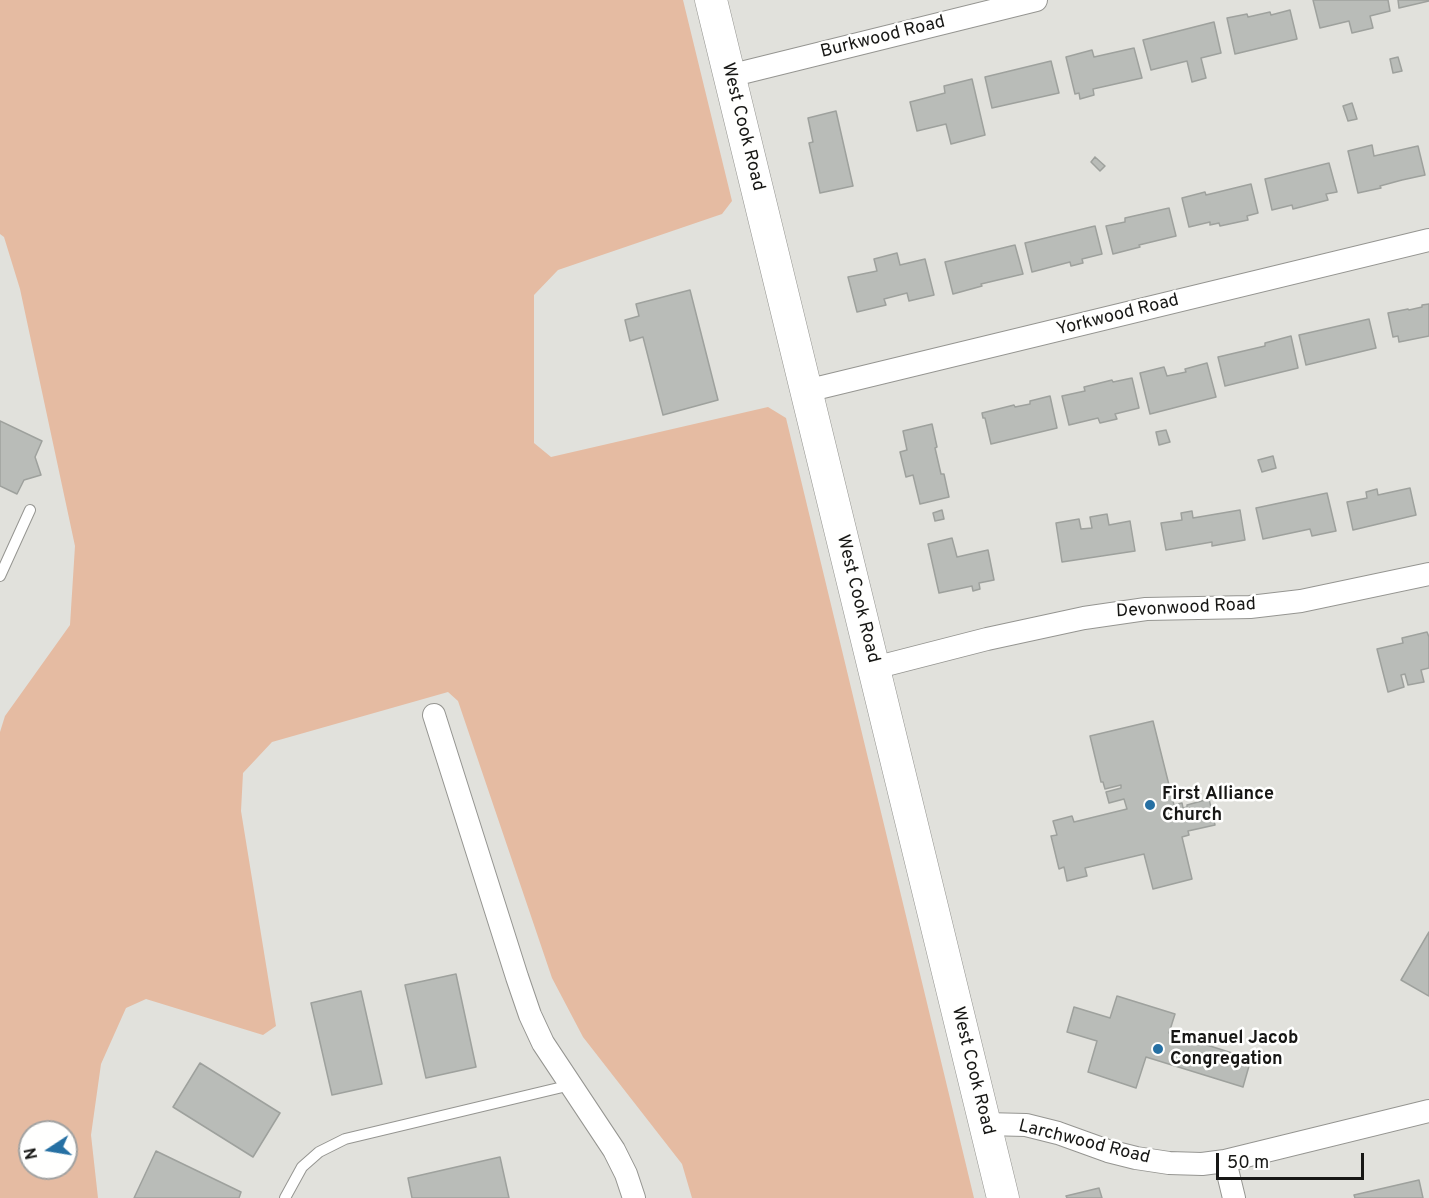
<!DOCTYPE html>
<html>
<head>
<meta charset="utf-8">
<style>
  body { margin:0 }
  #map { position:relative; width:1429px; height:1198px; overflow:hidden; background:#e1e1dc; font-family:Overpass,sans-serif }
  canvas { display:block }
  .north { position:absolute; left:18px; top:1120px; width:60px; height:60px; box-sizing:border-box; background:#fffffe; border:2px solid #a2a2a1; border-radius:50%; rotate:258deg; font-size:16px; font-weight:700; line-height:24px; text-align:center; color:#171715 }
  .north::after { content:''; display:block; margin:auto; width:21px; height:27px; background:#2670a3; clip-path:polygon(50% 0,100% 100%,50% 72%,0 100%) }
  .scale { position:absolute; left:1216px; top:1153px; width:148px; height:27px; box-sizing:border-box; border:3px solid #171715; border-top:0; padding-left:8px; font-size:18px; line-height:21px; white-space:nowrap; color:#171715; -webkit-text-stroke:4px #fffffe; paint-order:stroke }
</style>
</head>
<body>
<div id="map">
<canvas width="1429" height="1198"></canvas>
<div class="north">N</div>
<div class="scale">50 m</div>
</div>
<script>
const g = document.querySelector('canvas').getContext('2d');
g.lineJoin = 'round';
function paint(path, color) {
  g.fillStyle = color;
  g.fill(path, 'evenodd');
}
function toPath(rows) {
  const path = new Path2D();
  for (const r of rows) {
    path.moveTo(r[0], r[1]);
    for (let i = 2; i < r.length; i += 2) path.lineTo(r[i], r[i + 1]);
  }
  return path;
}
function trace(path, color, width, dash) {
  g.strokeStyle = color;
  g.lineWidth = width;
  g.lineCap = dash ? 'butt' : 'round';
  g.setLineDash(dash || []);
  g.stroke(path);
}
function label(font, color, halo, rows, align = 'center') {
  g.font = font + ' Overpass,sans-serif';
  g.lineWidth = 5;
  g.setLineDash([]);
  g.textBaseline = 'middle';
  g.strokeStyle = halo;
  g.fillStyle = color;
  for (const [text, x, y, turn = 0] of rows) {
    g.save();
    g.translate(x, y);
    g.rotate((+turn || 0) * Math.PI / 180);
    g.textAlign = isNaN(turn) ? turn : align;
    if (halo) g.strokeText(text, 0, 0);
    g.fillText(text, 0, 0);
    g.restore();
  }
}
paint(toPath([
  [0,0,683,0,732,201,722,214,558,270,534,295,534,443,551,457,768,407,786,418,974,1198,692,1198,682,1164,583,1037,552,978,458,701,448,692,272,742,243,773,241,811,276,1026,263,1035,146,999,126,1008,101,1064,91,1135,98,1198,0,1198,0,732,5,716,70,625,75,546,20,289,4,237,0,234],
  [30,1132,66,1132,66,1168,30,1168]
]), '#e5bba2');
const building = toPath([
  [1313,0,1388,0,1390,11,1370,16,1373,28,1352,33,1349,21,1320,28,1313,0],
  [1398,0,1429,0,1429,1,1399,8,1398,0],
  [1290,10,1297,39,1235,54,1227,18,1247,14,1248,17,1270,12,1271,15,1290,10],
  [1214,22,1221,53,1201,58,1206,78,1192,82,1187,61,1151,70,1143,40,1214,22],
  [1134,48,1142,78,1093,89,1094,95,1080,99,1079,93,1075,94,1066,57,1092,50,1094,57,1134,48],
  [1398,57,1402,71,1393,73,1390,59,1398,57],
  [1051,61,1059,93,992,108,985,77,1051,61],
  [972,79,985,135,951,144,946,124,917,131,910,102,945,93,944,86,972,79],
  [1352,103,1357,119,1348,121,1343,106,1352,103],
  [836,111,853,186,820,193,809,143,813,142,808,118,836,111],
  [1372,145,1374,156,1418,146,1425,175,1402,180,1380,186,1381,188,1358,193,1348,151,1372,145],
  [1095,157,1105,166,1100,171,1091,162,1095,157],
  [1329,163,1337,192,1326,194,1328,200,1293,209,1292,205,1272,210,1265,179,1329,163],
  [1251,184,1258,213,1247,216,1248,220,1220,226,1219,223,1210,225,1210,222,1189,227,1182,198,1205,192,1206,195,1251,184],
  [1169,208,1176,236,1139,245,1140,247,1113,254,1106,226,1125,222,1125,218,1169,208],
  [1095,226,1102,254,1082,259,1083,263,1071,266,1070,262,1032,272,1025,243,1095,226],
  [1015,245,1023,274,981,284,982,286,953,294,945,262,1015,245],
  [897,253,900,265,925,259,934,295,909,301,907,293,884,299,886,305,857,312,848,277,877,271,874,259,897,253],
  [690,290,718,400,663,415,643,337,630,341,625,320,639,316,636,304,690,290],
  [1429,304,1429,336,1399,342,1398,336,1393,337,1388,313,1408,309,1409,310,1422,307,1422,305,1429,304],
  [1369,319,1376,348,1306,365,1299,335,1369,319],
  [1291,336,1298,368,1225,386,1218,357,1265,346,1265,343,1291,336],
  [1207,363,1216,397,1150,414,1140,373,1164,367,1167,376,1186,372,1185,369,1207,363],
  [1132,378,1139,408,1115,414,1117,419,1100,423,1098,418,1069,425,1062,396,1085,391,1084,387,1112,380,1113,382,1132,378],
  [1050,396,1057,428,991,444,985,418,983,418,982,413,1014,405,1015,407,1030,404,1030,401,1050,396],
  [0,421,42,441,35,457,41,475,24,480,17,494,0,486,0,421],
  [932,424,937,447,935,448,941,474,944,474,949,497,920,504,913,475,906,477,900,452,907,450,903,431,932,424],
  [1166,430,1170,442,1159,445,1156,432,1166,430],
  [1273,456,1276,468,1262,472,1258,460,1273,456],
  [1410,488,1416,515,1353,530,1347,502,1367,498,1366,492,1377,489,1378,495,1410,488],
  [1327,493,1336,531,1312,536,1310,529,1263,539,1256,508,1327,493],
  [942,510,944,519,935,521,933,513,942,510],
  [1240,510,1245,540,1212,546,1212,542,1166,550,1161,523,1182,520,1181,513,1192,511,1193,518,1240,510],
  [1107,514,1109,525,1130,521,1135,551,1062,562,1056,523,1079,519,1081,529,1092,528,1090,517,1107,514],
  [952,538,957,557,988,550,994,580,979,583,980,589,973,591,972,586,939,593,928,544,952,538],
  [1427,632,1429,637,1429,668,1421,670,1424,682,1408,685,1405,674,1401,675,1404,687,1388,692,1377,649,1403,643,1402,638,1427,632],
  [1153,721,1174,805,1182,803,1183,808,1187,807,1187,805,1209,799,1215,825,1188,831,1189,835,1182,837,1192,879,1153,889,1144,854,1085,868,1087,876,1067,881,1064,867,1059,869,1051,836,1057,835,1053,821,1072,816,1074,822,1127,809,1124,799,1109,803,1106,792,1121,788,1121,785,1105,789,1103,782,1101,782,1090,736,1153,721],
  [1429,932,1429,996,1401,980,1429,932],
  [456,974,476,1067,426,1078,405,985,456,974],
  [361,991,382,1084,332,1095,311,1003,361,991],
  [1117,996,1175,1014,1169,1033,1251,1059,1243,1087,1146,1057,1136,1088,1088,1072,1097,1041,1067,1032,1074,1007,1110,1018,1117,996],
  [200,1063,280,1113,253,1157,173,1107,200,1063],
  [156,1151,241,1192,239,1198,134,1198,156,1151],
  [500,1157,509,1198,412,1198,408,1178,500,1157],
  [1419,1180,1423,1198,1355,1198,1354,1195,1419,1180],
  [1099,1188,1102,1198,1067,1198,1066,1196,1099,1188]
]);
paint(building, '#b9bcb8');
trace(building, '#9ea19d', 1.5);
const lane = toPath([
  [0,576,30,510],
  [285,1198,302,1167,319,1152,345,1139,571,1085]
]);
const street = toPath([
  [729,76,1036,0],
  [806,391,1429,240],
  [874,668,987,639,1084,618,1146,609,1250,607,1301,601,1429,574],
  [434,715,517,977,530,1015,543,1043,614,1150,626,1174,634,1198],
  [985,1124,1026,1125,1058,1133,1108,1151,1136,1158,1169,1163,1202,1164,1225,1161,1429,1111],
  [1225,1161,1234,1198]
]);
const secondary = toPath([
  [711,0,1003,1198]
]);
trace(lane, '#959591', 12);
trace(street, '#959591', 24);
trace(secondary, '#959591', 33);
trace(lane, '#fff', 10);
trace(street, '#fff', 22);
trace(secondary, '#fff', 32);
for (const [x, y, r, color] of [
  [1150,805,6,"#2670a3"],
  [1158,1049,6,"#2670a3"]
]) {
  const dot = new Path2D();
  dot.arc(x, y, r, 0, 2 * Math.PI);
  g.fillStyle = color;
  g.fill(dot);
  trace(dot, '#fffffe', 2);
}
label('18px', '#171715', '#fffffe', [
  ["Burkwood Road",883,38,-14],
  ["West Cook Road",742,127,76],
  ["Yorkwood Road",1118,316,-14],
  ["West Cook Road",857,599,76],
  ["Devonwood Road",1186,609,-3],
  ["West Cook Road",972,1071,76],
  ["Larchwood Road",1084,1143,14]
]);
label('bold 18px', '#171715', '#fffffe', [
  ["First Alliance",1162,795],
  ["Church",1162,816],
  ["Emanuel Jacob",1170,1039],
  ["Congregation",1170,1060]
], 'left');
</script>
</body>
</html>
